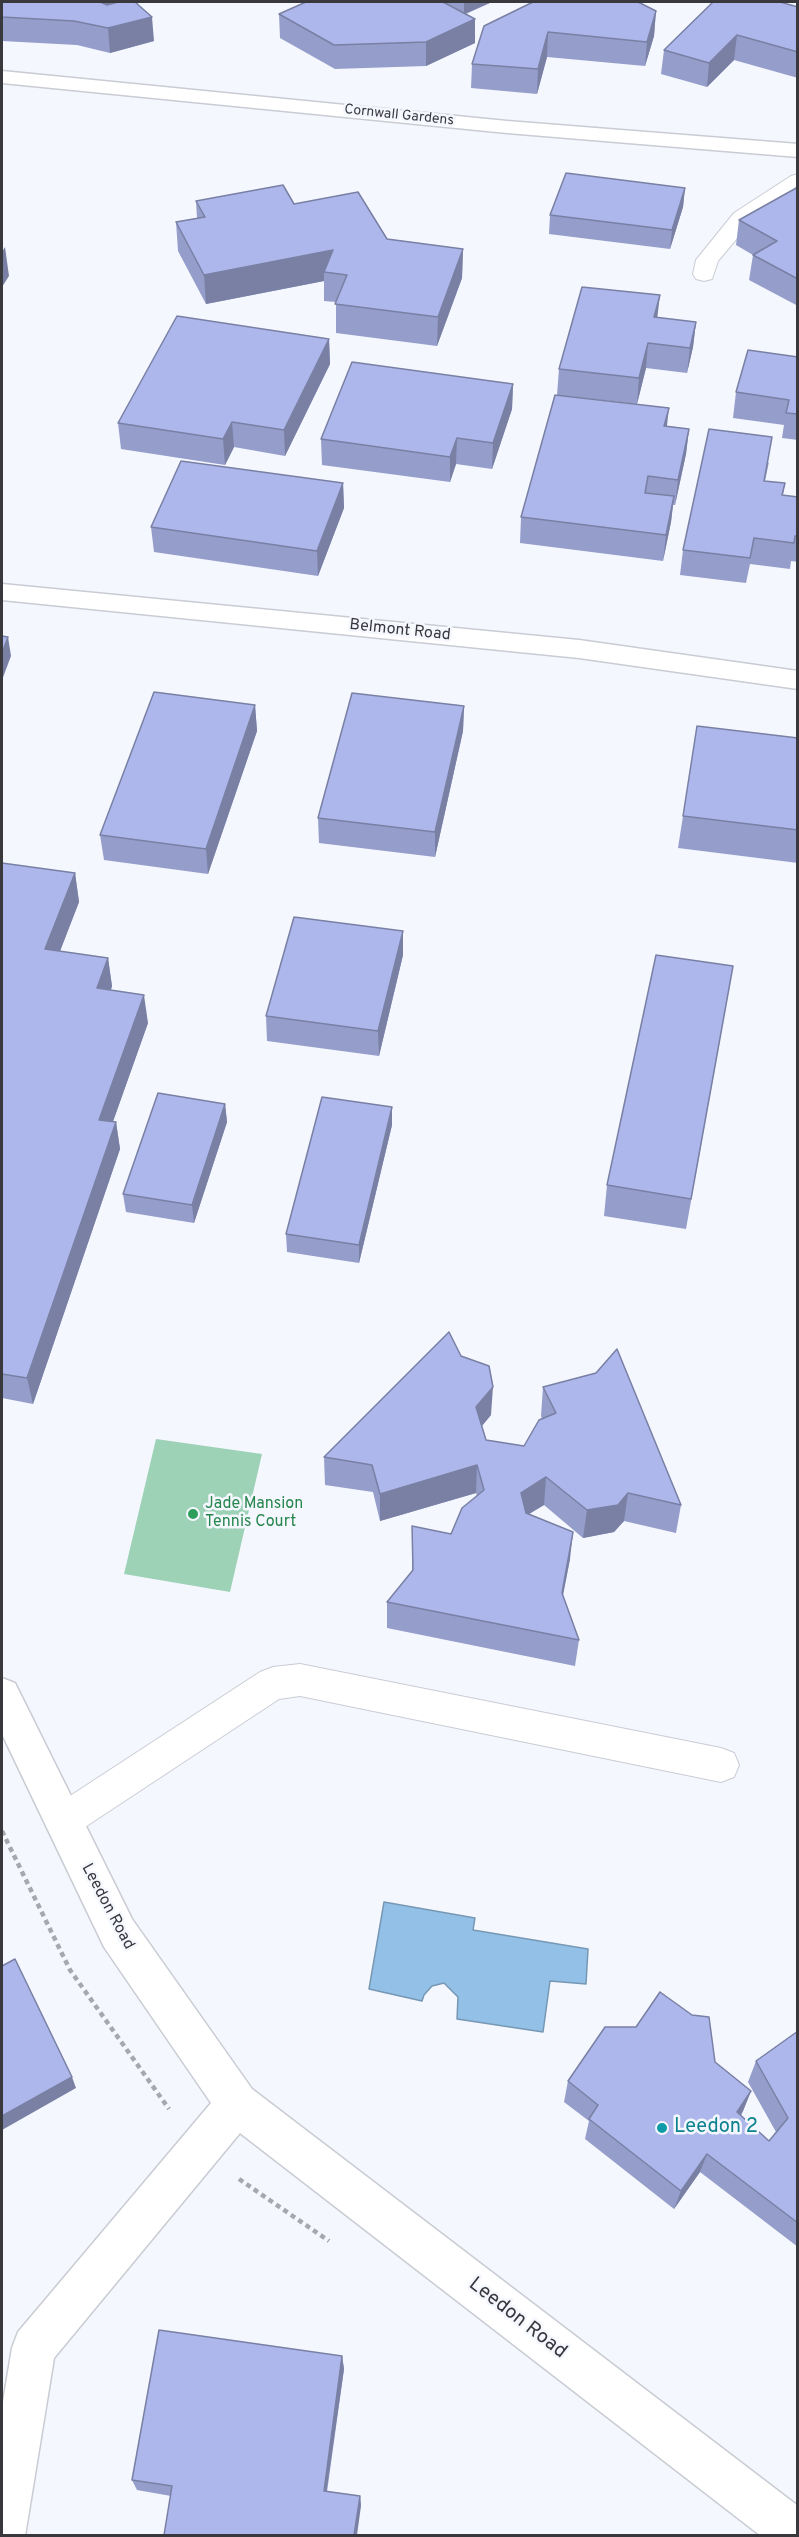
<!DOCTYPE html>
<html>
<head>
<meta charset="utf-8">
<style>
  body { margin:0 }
  #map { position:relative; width:799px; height:2537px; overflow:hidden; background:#f5f7fe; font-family:Overpass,sans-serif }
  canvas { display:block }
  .frame { position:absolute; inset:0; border:3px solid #39393d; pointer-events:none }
</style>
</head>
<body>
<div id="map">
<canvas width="799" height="2537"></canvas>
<div class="frame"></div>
</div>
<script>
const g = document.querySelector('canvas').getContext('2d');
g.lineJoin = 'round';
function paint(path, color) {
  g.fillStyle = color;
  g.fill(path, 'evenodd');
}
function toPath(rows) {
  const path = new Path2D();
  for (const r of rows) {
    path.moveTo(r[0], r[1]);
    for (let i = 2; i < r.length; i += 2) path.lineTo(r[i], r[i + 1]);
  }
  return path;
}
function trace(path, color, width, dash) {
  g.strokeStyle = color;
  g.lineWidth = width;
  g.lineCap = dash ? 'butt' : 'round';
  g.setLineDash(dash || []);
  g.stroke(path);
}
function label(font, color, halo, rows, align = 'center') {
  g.font = font + ' Overpass,sans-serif';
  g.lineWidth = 5;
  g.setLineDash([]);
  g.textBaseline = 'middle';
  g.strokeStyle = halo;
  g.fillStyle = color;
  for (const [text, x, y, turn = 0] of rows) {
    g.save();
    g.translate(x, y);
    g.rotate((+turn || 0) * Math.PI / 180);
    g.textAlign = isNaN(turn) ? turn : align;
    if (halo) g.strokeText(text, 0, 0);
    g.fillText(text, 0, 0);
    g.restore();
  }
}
paint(toPath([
  [156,1439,262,1454,230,1592,124,1574]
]), '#9dd2b7');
const water = toPath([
  [384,1902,475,1918,473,1930,588,1949,586,1984,550,1981,543,2032,457,2019,458,1997,444,1983,432,1986,424,1995,422,2001,369,1989,384,1902]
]);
paint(water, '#92c0e7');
trace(water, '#7798b4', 1.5);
const lane = toPath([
  [798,174,798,190,750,223,718,261,712,279,704,281,696,279,693,274,696,260,734,213,791,176,798,174],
  [300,1664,721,1748,734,1753,739,1765,734,1777,721,1782,300,1696,279,1699,76,1833,63,1838,50,1833,45,1821,50,1809,260,1672,273,1667,300,1664]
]);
const street = toPath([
  [2,71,507,121,798,144,798,157,507,133,2,83,2,71],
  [2,584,579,640,798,671,798,689,579,658,2,600,2,584],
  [2,1678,15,1683,132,1919,252,2089,798,2506,798,2536,761,2536,240,2133,54,2358,25,2536,2,2536,2,2408,12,2348,18,2332,211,2103,104,1947,2,1734,2,1678]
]);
trace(lane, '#caccd4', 2);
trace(street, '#caccd4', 3);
trace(toPath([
  [2,1831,70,1970,169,2109],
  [239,2179,329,2241]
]), '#a7a8ae', 4.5, [5, 4]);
paint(lane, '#fff');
paint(street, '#fff');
paint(toPath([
  [2,2,141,2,137,3,154,41,110,53,77,45,2,41],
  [306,2,492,2,466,14,475,19,475,43,426,66,335,69,280,38,279,14],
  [713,2,786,2,786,4,798,7,798,78,734,60,707,87,661,74,664,50],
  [656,11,654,36,645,66,547,57,537,94,471,88,472,64,484,26],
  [798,187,798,306,749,280,753,255,736,245,739,220],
  [685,188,683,207,670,249,549,234,550,215],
  [196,201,294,204,387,239,463,249,462,278,437,346,336,333,336,302,324,301,324,281,206,304,178,251,176,222,197,218],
  [658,318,696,322,693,347,687,373,646,368,637,404,557,395,559,369],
  [329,339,330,364,285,456,234,447,225,465,121,449,118,423],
  [798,357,798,440,782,438,784,425,733,418,736,392],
  [513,384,512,409,492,469,456,464,450,482,322,465,321,439],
  [667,426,689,429,686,454,675,505,673,505,671,522,663,561,520,543,521,517],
  [769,462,765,481,785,483,783,495,798,497,798,562,791,561,790,569,750,564,746,583,680,575,683,550],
  [343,483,344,508,318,576,154,552,151,527],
  [255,705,257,731,208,874,104,860,100,835],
  [464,706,463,731,435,857,319,843,318,818],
  [798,738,798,863,678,848,683,816],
  [2,863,75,873,79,902,60,951,108,958,112,986,111,990,148,1023,113,1121,116,1122,120,1149,33,1404,2,1398],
  [403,931,403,955,379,1056,267,1041,266,1016],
  [733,966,686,1229,604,1216,607,1185],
  [225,1104,227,1122,194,1223,126,1212,123,1194],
  [392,1107,392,1125,359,1263,287,1252,286,1234],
  [461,1356,491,1415,482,1426,486,1440,524,1446,542,1419,541,1416,543,1387,681,1505,676,1533,624,1521,614,1532,583,1538,544,1505,529,1514,570,1559,563,1596,579,1640,575,1666,387,1628,387,1602,412,1571,412,1526,451,1534,477,1496,476,1493,380,1521,373,1492,325,1485,324,1457],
  [798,2031,798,2247,700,2172,674,2209,585,2139,589,2121,564,2102,568,2081,715,2062,751,2091,741,2116,769,2141,776,2132,748,2082,756,2061],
  [342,2356,344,2369,327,2492,360,2496,361,2506,171,2496,137,2490,132,2480]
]), '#959dca');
paint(toPath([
  [92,2,141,2,94,21],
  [464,2,492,2,464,14],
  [656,11,654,36,645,66,647,42],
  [152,17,154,41,110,53,108,28],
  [475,19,475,43,426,66,426,42],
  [548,32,547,57,537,94,538,69],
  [737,35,734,60,707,87,709,63],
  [685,188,683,207,670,249,672,230],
  [5,247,9,276,2,287,2,252],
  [463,249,462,278,437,346,438,317],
  [333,250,324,272,324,281,206,304,204,275],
  [660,295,657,320,654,317],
  [696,322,693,347,687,373,690,348],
  [329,339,330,364,285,456,284,430],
  [648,343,646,368,637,404,639,378],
  [513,384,512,409,492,469,493,443],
  [669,408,666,434,664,426],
  [232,422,234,447,225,465,223,439],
  [689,429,686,454,675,505,678,480],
  [457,438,456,464,450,482,450,457],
  [343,483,344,508,318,576,317,551],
  [674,496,671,522,663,561,666,535],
  [8,637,11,656,2,680,2,653],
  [255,705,257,731,208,874,206,849],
  [464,706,463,731,435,857,435,832],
  [75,873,79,902,50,977,45,949],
  [403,931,403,955,379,1056,378,1031],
  [108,958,112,986,101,1016,97,988],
  [144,995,148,1023,104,1147,99,1120],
  [225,1104,227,1122,194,1223,192,1205],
  [392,1107,392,1125,359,1263,359,1245],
  [116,1122,120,1149,33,1404,27,1378],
  [493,1387,491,1415,474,1435,476,1407],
  [477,1465,476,1493,380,1521,380,1494],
  [546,1477,544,1505,519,1520,521,1493],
  [628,1493,624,1521,614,1532,583,1538,587,1510],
  [573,1532,570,1559,558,1619,562,1593],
  [72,2077,76,2088,2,2130,2,2116],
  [751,2091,743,2111,729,2132,737,2112],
  [707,2154,700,2172,674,2209,681,2191],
  [342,2356,344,2369,325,2501,324,2491],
  [360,2496,361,2506,357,2535,354,2535]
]), '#7980a4');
const building = toPath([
  [2,2,100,2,107,5,118,2,135,2,152,17,108,28,74,21,2,17,2,2],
  [306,2,443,2,475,19,426,42,334,45,279,14,306,2],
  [533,2,638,2,656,11,647,42,548,32,538,69,472,64,484,26,533,2],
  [713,2,780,2,798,7,798,52,737,35,709,63,664,50,713,2],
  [566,173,685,188,672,230,550,215,566,173],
  [283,185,294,204,358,192,387,239,463,249,438,317,335,304,347,275,324,272,333,250,204,275,176,222,205,217,196,201,283,185],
  [798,187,798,279,753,255,777,241,739,220,798,187],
  [582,287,660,295,654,317,696,322,690,348,648,343,639,378,559,369,582,287],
  [177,316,329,339,284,430,232,422,223,439,118,423,177,316],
  [748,350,798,357,798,414,786,413,789,400,736,392,748,350],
  [352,362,513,384,493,443,457,438,450,457,321,439,352,362],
  [555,395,669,408,664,426,689,429,678,480,648,476,645,493,674,496,666,535,521,517,555,395],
  [709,429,772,437,764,481,785,483,782,495,798,497,798,536,795,536,794,543,754,538,750,558,683,550,709,429],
  [181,461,343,483,317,551,151,527,181,461],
  [2,636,8,637,2,653,2,636],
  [154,692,255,705,206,849,100,835,154,692],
  [352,693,464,706,435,832,318,818,352,693],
  [697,726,798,738,798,830,683,816,697,726],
  [2,863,75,873,45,949,108,958,97,988,144,995,99,1120,116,1122,27,1378,2,1374,2,863],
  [294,917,403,931,378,1031,266,1016,294,917],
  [656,955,733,966,691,1199,607,1185,656,955],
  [158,1093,225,1104,192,1205,123,1194,158,1093],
  [322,1097,392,1107,359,1245,286,1234,322,1097],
  [449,1332,461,1356,489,1366,493,1387,476,1407,486,1440,524,1446,539,1420,556,1413,543,1387,596,1373,617,1349,681,1505,628,1493,618,1505,587,1510,546,1477,521,1493,526,1513,573,1532,562,1593,579,1640,387,1602,413,1570,412,1526,451,1534,462,1508,484,1490,477,1465,380,1494,372,1465,324,1457,449,1332],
  [15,1959,72,2077,2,2116,2,1966,15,1959],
  [660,1992,692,2015,709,2017,715,2062,751,2091,737,2112,769,2141,788,2118,756,2061,798,2031,798,2223,707,2154,681,2191,589,2119,598,2105,568,2081,605,2027,636,2027,660,1992],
  [159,2330,342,2356,324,2491,360,2496,354,2535,164,2535,172,2486,132,2480,159,2330]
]);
paint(building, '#adb7eb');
trace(building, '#7980a4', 1.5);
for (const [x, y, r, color] of [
  [193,1514,6,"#2e9e5b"],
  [662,2128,6,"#0f9aa8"]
]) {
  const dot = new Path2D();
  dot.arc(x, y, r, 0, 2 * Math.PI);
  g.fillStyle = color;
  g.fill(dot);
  trace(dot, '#f5f7fe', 2);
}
label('14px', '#39393d', '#f5f7fe', [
  ["Cornwall Gardens",399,116,6]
]);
label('16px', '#39393d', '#f5f7fe', [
  ["Belmont Road",400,631,6],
  ["Leedon Road",107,1907,62]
]);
label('16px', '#27864d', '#f5f7fe', [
  ["Jade Mansion",205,1505],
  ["Tennis Court",205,1523]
], 'left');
label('20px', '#0d838f', '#f5f7fe', [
  ["Leedon 2",674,2128]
], 'left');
label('20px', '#39393d', '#f5f7fe', [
  ["Leedon Road",517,2319,38]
]);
</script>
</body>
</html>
